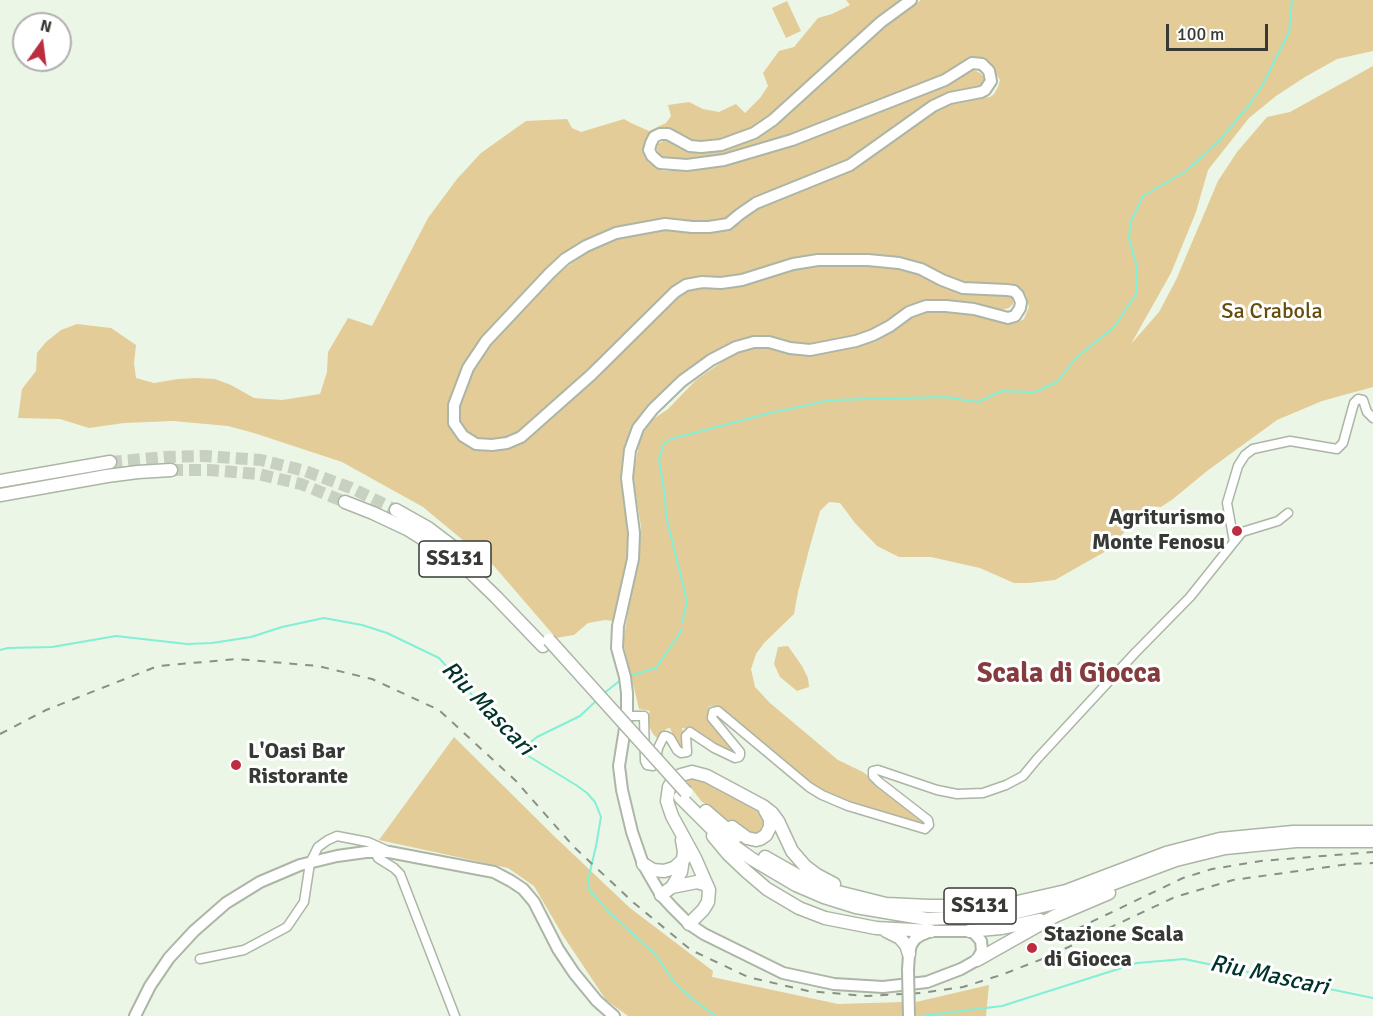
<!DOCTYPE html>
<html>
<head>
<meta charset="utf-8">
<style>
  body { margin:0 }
  #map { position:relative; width:1373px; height:1016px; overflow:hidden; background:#ecf6e6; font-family:Signika,sans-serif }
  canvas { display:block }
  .north { position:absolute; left:12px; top:12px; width:60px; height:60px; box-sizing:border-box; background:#fff; border:2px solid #afb0ae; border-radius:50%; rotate:14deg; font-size:16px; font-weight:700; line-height:24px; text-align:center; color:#373a34 }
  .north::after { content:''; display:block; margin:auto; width:21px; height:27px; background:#bd2d40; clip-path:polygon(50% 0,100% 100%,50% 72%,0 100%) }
  .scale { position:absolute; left:1166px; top:24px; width:102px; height:27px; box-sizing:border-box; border:3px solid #373a34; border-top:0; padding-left:8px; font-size:18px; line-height:21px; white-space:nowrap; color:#373a34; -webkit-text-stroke:4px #fff; paint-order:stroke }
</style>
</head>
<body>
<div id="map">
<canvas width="1373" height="1016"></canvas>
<div class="north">N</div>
<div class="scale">100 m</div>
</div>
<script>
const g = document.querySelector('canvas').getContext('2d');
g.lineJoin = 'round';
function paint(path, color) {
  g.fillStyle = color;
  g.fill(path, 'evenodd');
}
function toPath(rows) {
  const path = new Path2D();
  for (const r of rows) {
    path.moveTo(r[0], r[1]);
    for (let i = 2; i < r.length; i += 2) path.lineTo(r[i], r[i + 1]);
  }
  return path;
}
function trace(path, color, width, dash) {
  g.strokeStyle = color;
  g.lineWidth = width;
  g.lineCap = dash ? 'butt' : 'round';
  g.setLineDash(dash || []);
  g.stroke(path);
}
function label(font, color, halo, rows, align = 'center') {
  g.font = font + ' Signika,sans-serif';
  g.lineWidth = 6;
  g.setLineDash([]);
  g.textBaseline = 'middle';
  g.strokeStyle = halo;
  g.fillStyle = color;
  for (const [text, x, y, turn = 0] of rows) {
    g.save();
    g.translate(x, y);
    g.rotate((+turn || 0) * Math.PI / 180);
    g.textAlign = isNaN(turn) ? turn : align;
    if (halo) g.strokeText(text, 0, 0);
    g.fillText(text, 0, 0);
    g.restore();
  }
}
paint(toPath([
  [846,0,905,0,756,128,729,139,700,143,689,140,670,129,663,130,647,142,658,167,663,171,703,168,804,142,965,71,974,70,980,73,985,78,984,83,980,88,952,94,847,163,726,221,611,230,530,288,502,316,473,352,456,383,450,400,450,415,480,449,499,449,516,444,681,293,698,287,715,289,737,287,782,273,822,265,878,263,910,269,954,290,970,294,1008,294,1013,299,1013,304,1009,308,1001,310,976,303,922,301,903,309,876,328,855,337,804,345,757,337,737,343,708,358,674,381,641,415,630,437,625,458,623,494,627,526,628,550,622,585,613,621,605,620,588,623,574,635,556,638,494,566,423,507,342,462,254,433,228,426,173,421,124,423,89,428,60,419,18,418,22,389,36,371,37,353,46,342,61,330,77,324,111,328,136,345,134,363,136,378,154,383,178,379,196,378,215,379,231,385,254,398,282,400,320,394,327,372,328,352,348,318,372,326,428,218,457,179,481,153,526,121,567,119,572,128,581,132,624,119,631,123,649,131,666,123,671,116,668,105,689,102,703,109,719,112,736,104,745,113,760,98,768,86,763,73,779,51,794,47,818,18,832,14,850,5],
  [921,0,1373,0,1373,51,1337,59,1305,77,1276,96,1249,118,1208,170,1196,212,1171,273,1131,344,1159,312,1176,280,1218,181,1237,152,1267,117,1290,112,1373,66,1373,387,1322,401,1277,420,1207,471,1173,499,1161,507,1148,506,1108,550,1055,580,1029,583,1014,583,980,568,931,557,899,557,877,546,855,523,840,503,829,502,820,511,810,546,798,592,794,614,764,643,756,654,751,669,755,687,770,703,838,760,863,772,920,817,924,821,924,824,921,825,876,812,830,796,805,782,721,708,716,706,711,706,709,707,708,712,738,755,689,729,682,728,685,742,682,750,678,746,670,728,666,729,661,734,658,739,653,734,646,720,650,711,639,709,623,642,637,560,641,527,633,476,640,438,652,420,668,409,696,380,732,355,747,348,762,345,812,355,877,341,910,318,924,311,932,309,970,313,1008,324,1017,323,1024,319,1029,307,1026,295,1019,287,1008,283,970,285,864,255,738,277,717,279,687,280,675,285,599,362,535,417,518,434,507,440,479,440,471,436,465,431,460,420,458,409,462,393,470,377,493,343,522,308,558,273,592,249,608,242,623,237,665,230,709,233,725,231,740,223,753,211,798,193,846,170,922,117,952,101,990,97,994,94,998,87,1000,80,991,66,971,60,954,67,943,77,809,129,736,153,674,162,662,158,659,155,657,149,658,144,665,140,669,140,694,153,709,153,736,145,836,69,888,23],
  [787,1,801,31,786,38,772,8],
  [788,646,802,666,808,678,809,687,797,691,780,677,774,664,778,647],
  [454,737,554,836,630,908,713,971,712,977,838,1004,904,1002,903,1016,628,1016,606,1000,562,934,534,886,508,868,379,840],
  [694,778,700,779,763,812,766,826,758,836,740,830,713,808,702,802,685,780],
  [989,985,986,1016,915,1016,916,1002]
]), '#e3cc97');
trace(toPath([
  [682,623,687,601,666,516,665,497,659,459,664,443,671,439,770,413,831,400,945,397,978,402,1002,391,1035,392,1057,382,1076,358,1114,327,1136,294,1137,267,1129,238,1131,221,1143,196,1185,172,1221,139,1249,105,1262,86,1289,32,1292,0],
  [0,650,8,648,52,647,116,636,187,644,212,643,251,637,282,627,324,618,362,625,387,633,439,658,525,754,576,785,587,793,595,802,601,817,596,846,589,876,588,883,590,891,612,915,655,954,675,983,691,998,716,1016],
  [632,675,656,668,678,636,682,628],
  [603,694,622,679],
  [522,749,537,737,580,716,597,700],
  [920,1016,1002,1006,1137,963,1184,959,1373,998]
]), '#82efd7', 2);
trace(toPath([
  [110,462,165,457,204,456,261,460,305,471,351,488,396,510],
  [171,470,209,470,258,474,301,484,345,502]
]), '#c8d0c2', 12, [12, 6]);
const minor = toPath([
  [1288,513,1278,521,1242,532,1234,542,1227,503,1238,466,1245,455,1253,449,1290,441,1337,449,1343,443,1354,403,1358,399,1363,400,1367,412,1373,418],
  [627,716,644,716,645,761,647,765,653,766,656,761,658,748,664,736,666,736,670,738,677,750,681,753,687,752,686,736,690,732,714,748,735,758,739,757,740,755,740,752,712,718,713,712,718,711,809,787,822,795,848,806,925,829,929,825,928,820,879,782,873,776,873,771,878,770,937,790,957,794,983,793,1006,785,1023,776,1037,759,1135,653,1190,597,1234,542],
  [375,852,378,858,394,868,400,874,455,1016],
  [200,959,244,950,287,927,304,902,310,863,318,847,328,840,337,836,368,842,386,850]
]);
const major = toPath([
  [908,970,909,954,911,945,915,939,921,935,931,931,969,931,974,933,981,941,982,951,977,960,961,969,927,982,883,987,834,984,783,973,704,934,689,924,672,907,661,895,643,864,632,832,622,790,619,766,627,716,627,693,625,677,617,648,618,626,633,559,634,533,627,478,630,450,638,428,653,409,682,381,711,360,736,347,754,342,769,342,790,348,810,350,856,341,873,335,890,326,909,312,926,306,946,306,974,309,1008,318,1015,316,1020,308,1021,302,1018,295,1014,291,1007,290,963,288,942,280,921,269,899,263,868,260,818,260,793,264,742,280,721,283,702,282,686,285,675,292,591,375,521,437,507,443,492,445,476,444,463,436,454,423,454,405,468,368,486,341,550,273,565,259,586,246,616,233,665,224,692,227,709,227,728,224,740,214,756,203,850,165,933,106,950,98,981,92,985,90,991,81,989,71,982,64,972,63,945,80,792,140,724,160,687,165,660,163,652,156,649,150,651,143,654,137,660,134,668,134,690,146,701,147,721,145,754,133,773,120,881,22,911,0],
  [135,1016,150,986,169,958,194,931,226,903,260,882,300,865,337,856,366,852,389,852,494,872,511,881,523,889,534,902,558,949,574,973,597,1001,614,1016]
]);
const highway = toPath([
  [0,481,110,462],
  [0,495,107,476,138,472,171,470],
  [345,502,373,513,407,529,460,562,496,597,543,646],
  [396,510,428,528,465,556,474,565],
  [680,797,717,834,752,859,796,885,824,897,856,907,927,919,1005,915,1072,899,1176,860,1225,848,1296,841,1373,841],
  [706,811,736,837],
  [732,827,747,838,756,840,760,839,766,835,770,827,770,819,765,810],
  [713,836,728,854,747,872,767,889,799,908,825,918,876,928,931,931],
  [765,857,802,878,826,889,886,904,929,906,1000,906,1066,891,1166,853,1220,839,1293,832,1373,832],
  [643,864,653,870,664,871,674,868,684,859],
  [672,887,697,882,707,885],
  [661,895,672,887,681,872,684,852,682,840],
  [689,924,703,910,708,902,709,890,695,858,672,816,667,801,669,787,674,779,681,775,692,772,707,776,763,806,772,813,778,821,792,851,805,866,817,875,834,884],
  [886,931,900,938,906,945,909,954],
  [969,931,1001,928,1040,920],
  [977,960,1055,916,1109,893]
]);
trace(minor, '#acb5a6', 11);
trace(major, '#acb5a6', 14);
trace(highway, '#acb5a6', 15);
trace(minor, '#fff', 8);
trace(major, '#fff', 10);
trace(highway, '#fff', 12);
trace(toPath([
  [0,734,46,710,158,666,237,659,318,666,372,679,439,710,516,781,574,847,634,903,691,950,748,977,808,991,866,996,921,993,963,987,1001,975,1045,958,1175,897,1233,880,1349,864,1373,863],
  [1062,936,1183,878,1212,869,1261,861,1373,852]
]), '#8a9085', 2, [8, 8]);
const majorBridge = toPath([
  [908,970,909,1016]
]);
const highwayBridge = toPath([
  [549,640,686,792]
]);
trace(majorBridge, '#acb5a6', 14, []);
trace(highwayBridge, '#acb5a6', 15, []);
trace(majorBridge, '#fff', 10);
trace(highwayBridge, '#fff', 12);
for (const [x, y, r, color] of [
  [1237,531,6,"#bd2d40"],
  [236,765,6,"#bd2d40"],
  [1032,948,6,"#bd2d40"]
]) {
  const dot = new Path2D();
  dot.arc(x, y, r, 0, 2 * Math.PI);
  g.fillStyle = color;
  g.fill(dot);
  trace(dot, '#fff', 2);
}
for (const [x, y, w] of [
  [455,559,72],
  [980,906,72]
]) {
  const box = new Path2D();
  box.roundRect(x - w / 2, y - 18, w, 36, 4.5);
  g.fillStyle = '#fff';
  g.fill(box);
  trace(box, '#373a34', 1.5);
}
label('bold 21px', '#373a34', null, [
  ["SS131",455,559],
  ["SS131",980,906]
]);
label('22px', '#644d0d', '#fff', [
  ["Sa Crabola",1272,312]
]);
label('bold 22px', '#373a34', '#fff', [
  ["Agriturismo",1225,518,"right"],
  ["Monte Fenosu",1225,543,"right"],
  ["L'Oasi Bar",248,752],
  ["Ristorante",248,777],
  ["Stazione Scala",1044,935],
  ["di Giocca",1044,960]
], 'left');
label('italic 24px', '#00342b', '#fff', [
  ["Riu Mascari",487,709,46],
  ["Riu Mascari",1269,976,12]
]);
label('bold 28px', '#843c3f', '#fff', [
  ["Scala di Giocca",1069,675]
]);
</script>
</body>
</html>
